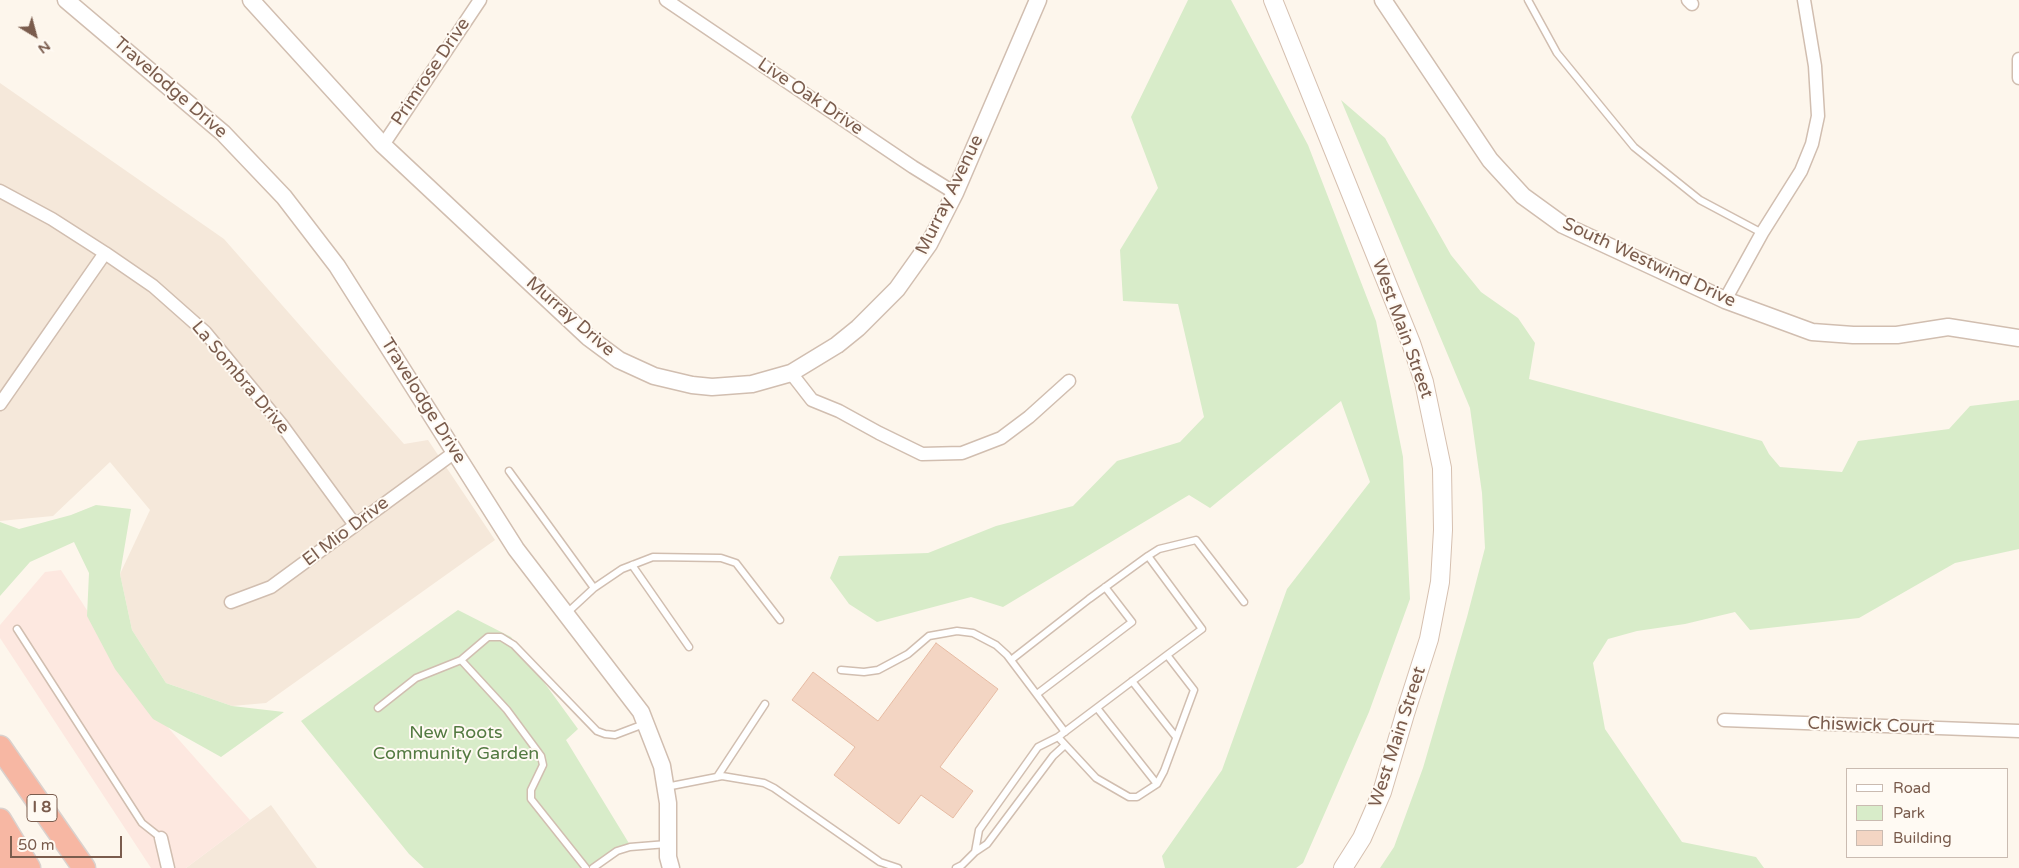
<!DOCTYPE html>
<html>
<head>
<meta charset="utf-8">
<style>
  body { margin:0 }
  #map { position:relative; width:2019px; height:868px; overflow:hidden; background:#fdf6ec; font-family:"Varela Round",sans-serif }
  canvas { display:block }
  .legend { position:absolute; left:1846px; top:768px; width:162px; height:90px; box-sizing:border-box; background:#fffaf3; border:1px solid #cabbb1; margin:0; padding:6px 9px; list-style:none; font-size:15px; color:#7a5c4d }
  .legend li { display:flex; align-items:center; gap:10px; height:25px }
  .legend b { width:25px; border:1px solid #cabbb1 }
  .north { position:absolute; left:10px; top:10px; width:50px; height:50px; -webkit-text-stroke:4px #fffaf3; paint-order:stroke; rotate:143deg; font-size:14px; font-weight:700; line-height:20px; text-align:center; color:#7a5c4d }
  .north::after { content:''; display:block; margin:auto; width:18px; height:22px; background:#7a5c4d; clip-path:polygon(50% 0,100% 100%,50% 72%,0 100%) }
  .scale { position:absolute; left:10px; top:836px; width:112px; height:22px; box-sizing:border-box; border:2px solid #7a5c4d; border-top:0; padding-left:6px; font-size:15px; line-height:18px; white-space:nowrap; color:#7a5c4d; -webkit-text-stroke:4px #fffaf3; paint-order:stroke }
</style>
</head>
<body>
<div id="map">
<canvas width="2019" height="868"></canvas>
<ul class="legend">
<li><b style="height:6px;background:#fff"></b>Road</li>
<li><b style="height:14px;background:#d8ecc9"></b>Park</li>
<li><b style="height:14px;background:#f3d5c3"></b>Building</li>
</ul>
<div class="north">N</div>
<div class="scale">50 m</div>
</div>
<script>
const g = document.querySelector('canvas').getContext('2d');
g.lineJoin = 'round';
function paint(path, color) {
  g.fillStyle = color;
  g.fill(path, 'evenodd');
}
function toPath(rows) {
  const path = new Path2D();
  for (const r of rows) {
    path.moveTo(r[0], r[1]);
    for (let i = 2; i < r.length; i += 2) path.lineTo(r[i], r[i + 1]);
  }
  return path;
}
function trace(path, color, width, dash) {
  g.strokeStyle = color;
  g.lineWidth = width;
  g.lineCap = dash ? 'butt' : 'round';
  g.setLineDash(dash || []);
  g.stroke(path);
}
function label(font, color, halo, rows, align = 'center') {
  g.font = font + ' "Varela Round",sans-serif';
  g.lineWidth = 4;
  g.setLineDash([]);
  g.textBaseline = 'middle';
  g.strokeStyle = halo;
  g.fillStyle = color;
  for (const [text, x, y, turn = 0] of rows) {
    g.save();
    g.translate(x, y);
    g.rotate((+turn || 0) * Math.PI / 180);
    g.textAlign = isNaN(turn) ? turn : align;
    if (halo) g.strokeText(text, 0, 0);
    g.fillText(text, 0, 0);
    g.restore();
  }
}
paint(toPath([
  [0,83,224,239,404,444,428,440,495,540,266,703,232,706,166,683,132,630,120,574,150,510,110,462,53,516,0,521],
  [271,805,317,868,186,868,250,820]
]), '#f5e8da');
paint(toPath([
  [61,570,149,706,250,820,186,868,151,868,0,638,0,625,45,572]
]), '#fde8e0');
paint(toPath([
  [1188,0,1231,0,1308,145,1376,321,1403,457,1410,599,1369,712,1303,863,1296,868,1165,868,1162,856,1222,770,1287,589,1370,482,1341,401,1210,508,1189,495,1003,607,971,597,877,622,849,604,830,578,839,556,928,553,996,526,1073,506,1117,461,1180,442,1204,417,1178,304,1123,301,1120,250,1158,188,1131,117],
  [1341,100,1385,138,1451,255,1481,292,1518,318,1535,343,1529,379,1762,441,1769,454,1780,467,1842,472,1858,441,1949,429,1970,406,2019,400,2019,549,1955,563,1859,618,1750,630,1735,612,1685,624,1637,631,1608,639,1593,663,1605,729,1682,842,1756,857,1764,868,1380,868,1394,847,1423,768,1467,617,1485,548,1482,493,1470,408],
  [96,505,131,509,120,574,132,630,166,683,232,706,284,712,221,757,153,719,115,669,87,616,89,573,74,542,30,562,0,596,0,522,19,529,71,515],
  [458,610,511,637,578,729,566,740,630,845,598,868,424,868,409,854,301,721]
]), '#d8ecc9');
const building = toPath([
  [936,643,998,689,940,767,973,791,953,818,921,795,899,824,834,775,855,747,792,700,813,672,878,721,936,643]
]);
paint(building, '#f3d5c3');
trace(building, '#e6bba3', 1);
const service = toPath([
  [1528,0,1557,53,1634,147,1700,200,1762,233],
  [509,471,594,588,567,613],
  [1148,556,1159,549,1196,540,1244,602],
  [632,565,689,647],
  [594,588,622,569,653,557,721,558,736,563,780,620],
  [17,629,142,823,161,838],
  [461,660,507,710,541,756,543,765,531,790,531,799,586,868],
  [1011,660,1089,599,1148,556,1202,629,1167,655],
  [841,670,864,672,878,670,908,654,929,636,957,631,973,633,996,645,1007,655,1065,732],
  [1132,681,1176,737],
  [1037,694,1132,622,1105,587],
  [378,708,416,678,461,660,488,637,501,637,514,645,597,731,605,734,615,735,644,724],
  [1097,708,1157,784],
  [717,777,765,704],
  [666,787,722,776,764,783,774,788,880,862,898,868],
  [975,852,979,830,1038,747,1058,737,1167,655,1194,690,1164,771,1157,784,1137,797,1129,797,1096,778,1058,737],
  [593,868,617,851,630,847,667,844],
  [956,868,962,865,975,852,987,844,1053,756,1065,745]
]);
const minor = toPath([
  [666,0,913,167,955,193],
  [1688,0,1692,4],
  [2019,59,2019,78],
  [383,145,480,0],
  [0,191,52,219,105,253,153,286,205,332,281,424,355,525],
  [1725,300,1762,233,1801,171,1812,144,1818,116,1815,66,1804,0],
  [791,373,812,400,839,411,879,433,922,454,962,453,1001,438,1029,417,1069,381],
  [0,404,105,253],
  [231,602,271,587,455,452],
  [1724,720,2019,731],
  [161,838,168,868]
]);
const tertiary = toPath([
  [66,0,223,133,284,197,337,266,516,549,641,712,662,766,668,803,668,857,671,868],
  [251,0,383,145,588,337,619,360,654,376,692,385,712,387,752,384,791,373,837,345,858,328,897,289,929,244,955,193,1038,0],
  [1383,0,1490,160,1523,196,1563,225,1725,300,1812,332,1853,335,1897,335,1948,327,2019,338]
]);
const secondary = toPath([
  [1273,0,1411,343,1424,382,1442,468,1443,530,1440,582,1429,639,1405,714,1382,792,1362,838,1343,868]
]);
const motorway = toPath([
  [0,747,84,868],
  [0,820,29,868],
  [0,849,9,868]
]);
trace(service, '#d1beb0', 9);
trace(minor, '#d1beb0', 15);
trace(tertiary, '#d1beb0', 19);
trace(secondary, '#d6c0b0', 20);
trace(motorway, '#dad1cd', 25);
trace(service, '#fff', 6);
trace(minor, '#fff', 12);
trace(tertiary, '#fff', 16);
trace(secondary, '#fff', 18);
trace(motorway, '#f7b7a3', 22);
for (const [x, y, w] of [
  [42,808,30]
]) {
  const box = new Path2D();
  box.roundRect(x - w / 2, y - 13.5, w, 27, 4);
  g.fillStyle = '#fffaf3';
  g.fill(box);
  trace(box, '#7a5c4d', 1);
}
label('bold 16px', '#7a5c4d', null, [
  ["I 8",42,808]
]);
label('18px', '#7a5c4d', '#fffaf3', [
  ["Primrose Drive",431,72,-56],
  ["Travelodge Drive",170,88,41],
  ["Live Oak Drive",810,97,34],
  ["Murray Avenue",950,195,-64],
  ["South Westwind Drive",1649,263,25],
  ["Murray Drive",570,317,41],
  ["West Main Street",1402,329,70],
  ["La Sombra Drive",240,378,50],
  ["Travelodge Drive",423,401,58],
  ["El Mio Drive",346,532,-37],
  ["Chiswick Court",1871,726,2],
  ["West Main Street",1398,737,-72]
]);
label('18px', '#537a41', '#fffaf3', [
  ["New Roots",456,733],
  ["Community Garden",456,754]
]);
</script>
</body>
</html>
